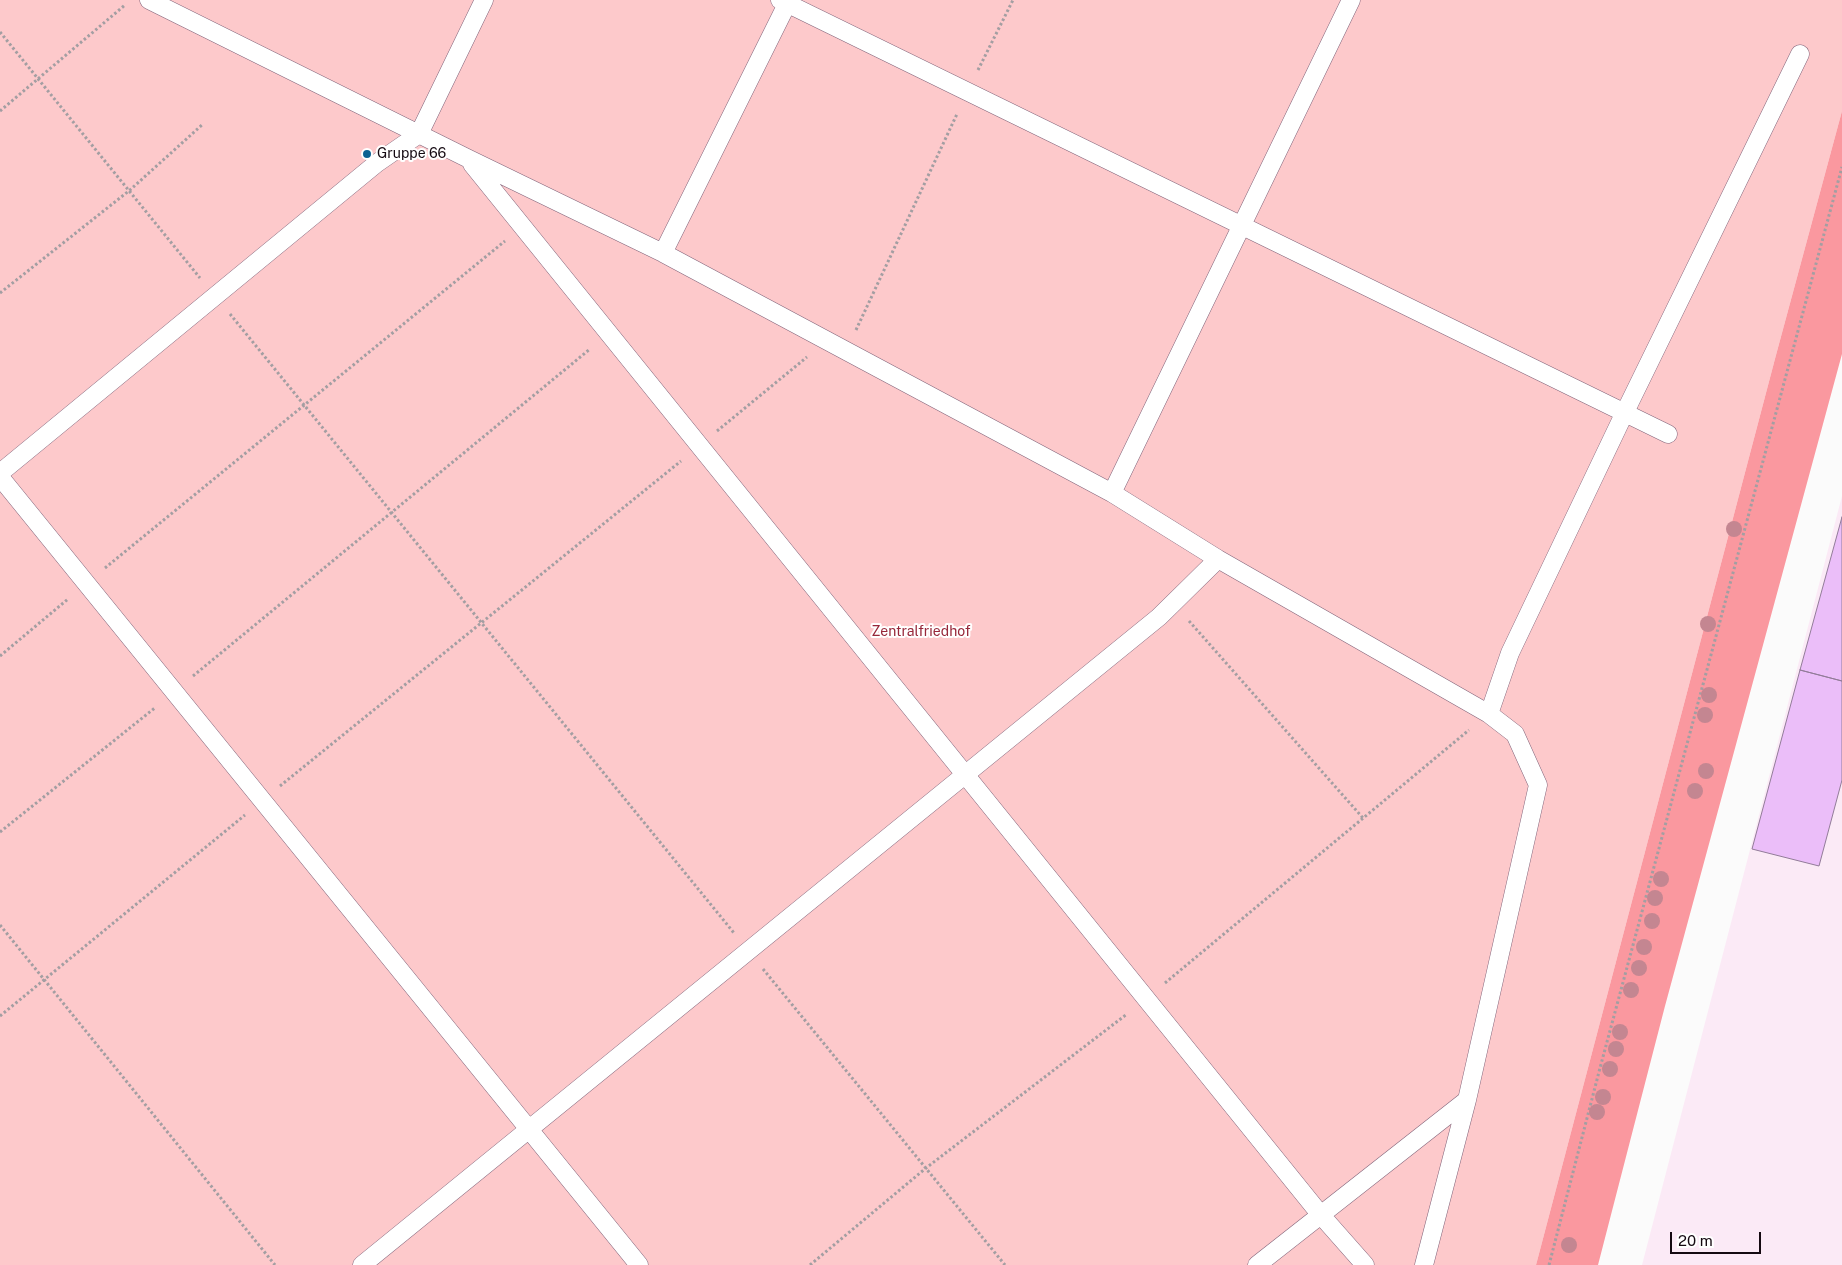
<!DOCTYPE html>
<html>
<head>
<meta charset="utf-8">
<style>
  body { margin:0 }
  #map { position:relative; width:1842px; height:1265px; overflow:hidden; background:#fbfbfb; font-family:"Public Sans",sans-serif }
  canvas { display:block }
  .scale { position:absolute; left:1670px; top:1232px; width:91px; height:22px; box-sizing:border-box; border:2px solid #140911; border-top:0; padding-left:6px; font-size:15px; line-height:18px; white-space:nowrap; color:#140911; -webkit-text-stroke:4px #fff; paint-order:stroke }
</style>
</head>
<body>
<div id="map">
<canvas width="1842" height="1265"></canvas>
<div class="scale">20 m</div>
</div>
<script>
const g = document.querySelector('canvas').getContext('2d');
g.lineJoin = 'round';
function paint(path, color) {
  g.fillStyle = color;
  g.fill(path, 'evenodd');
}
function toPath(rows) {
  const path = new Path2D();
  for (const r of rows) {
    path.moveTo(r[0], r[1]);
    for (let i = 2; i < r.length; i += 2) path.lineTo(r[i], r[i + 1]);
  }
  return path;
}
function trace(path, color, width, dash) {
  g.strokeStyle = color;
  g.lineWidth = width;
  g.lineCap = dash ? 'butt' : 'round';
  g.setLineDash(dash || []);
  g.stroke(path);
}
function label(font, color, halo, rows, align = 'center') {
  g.font = font + ' "Public Sans",sans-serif';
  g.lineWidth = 4;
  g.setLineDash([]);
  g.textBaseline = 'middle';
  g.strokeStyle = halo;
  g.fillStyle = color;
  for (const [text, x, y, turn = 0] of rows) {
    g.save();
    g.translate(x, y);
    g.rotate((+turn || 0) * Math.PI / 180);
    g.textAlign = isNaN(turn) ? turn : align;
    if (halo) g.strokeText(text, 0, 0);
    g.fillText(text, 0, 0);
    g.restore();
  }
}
paint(toPath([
  [1842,496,1842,1265,1642,1265]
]), '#fbeaf6');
paint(toPath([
  [0,0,1842,0,1842,111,1776,355,1536,1265,0,1265]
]), '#fdc9cb');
paint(toPath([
  [1842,111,1842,354,1665,1006,1598,1265,1536,1265,1776,355]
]), '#fa989f');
const building = toPath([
  [1842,517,1842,681,1800,670,1842,517],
  [1800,670,1842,681,1842,780,1819,866,1752,849,1800,670]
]);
paint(building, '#ebbef9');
trace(building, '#927c99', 1);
const service = toPath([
  [149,0,469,159,663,253,1112,493,1218,559,1489,714,1515,734,1538,785,1467,1100,1424,1265],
  [780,0,1668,434],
  [472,164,1320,1214,1365,1265],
  [663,253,789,0],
  [0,473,377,163,419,134,484,0],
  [0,477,639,1265],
  [1112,493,1351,0],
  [1489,714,1510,653,1625,412,1800,54],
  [362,1265,1159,617,1218,559],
  [1257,1265,1467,1100]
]);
trace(service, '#82647a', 19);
trace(toPath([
  [0,32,200,278],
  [978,70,1013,0],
  [0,111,125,5],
  [0,293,130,190,203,124],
  [230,314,734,933],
  [856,330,957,114],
  [717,431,807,357],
  [105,568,505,241],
  [1189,621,1363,818],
  [0,656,68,599],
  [193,676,590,349],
  [280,786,681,461],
  [0,832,156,707],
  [0,925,275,1265],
  [763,969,1005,1265],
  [1165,983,1469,730],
  [0,1016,245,815],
  [810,1265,926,1168,1127,1014],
  [1549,1265,1600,1068,1842,167]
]), '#a39ea2', 3, [2.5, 2.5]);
trace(service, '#fff', 18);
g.fillStyle = '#c48691';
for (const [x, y] of [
  [1734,529],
  [1708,624],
  [1709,695],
  [1705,715],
  [1706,771],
  [1695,791],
  [1661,879],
  [1655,898],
  [1652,921],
  [1644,947],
  [1639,968],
  [1631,990],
  [1620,1032],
  [1616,1049],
  [1610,1069],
  [1603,1097],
  [1597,1112],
  [1569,1245]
]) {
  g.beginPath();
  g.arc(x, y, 8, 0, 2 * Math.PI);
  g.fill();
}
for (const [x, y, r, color] of [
  [367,154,5,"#0c6293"]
]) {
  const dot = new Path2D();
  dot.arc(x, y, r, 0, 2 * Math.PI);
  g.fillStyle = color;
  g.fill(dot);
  trace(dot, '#fff', 2);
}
label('14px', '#140911', '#fff', [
  ["Gruppe 66",377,154]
], 'left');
label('14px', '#97273a', '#fff', [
  ["Zentralfriedhof",921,632]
]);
</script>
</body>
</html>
